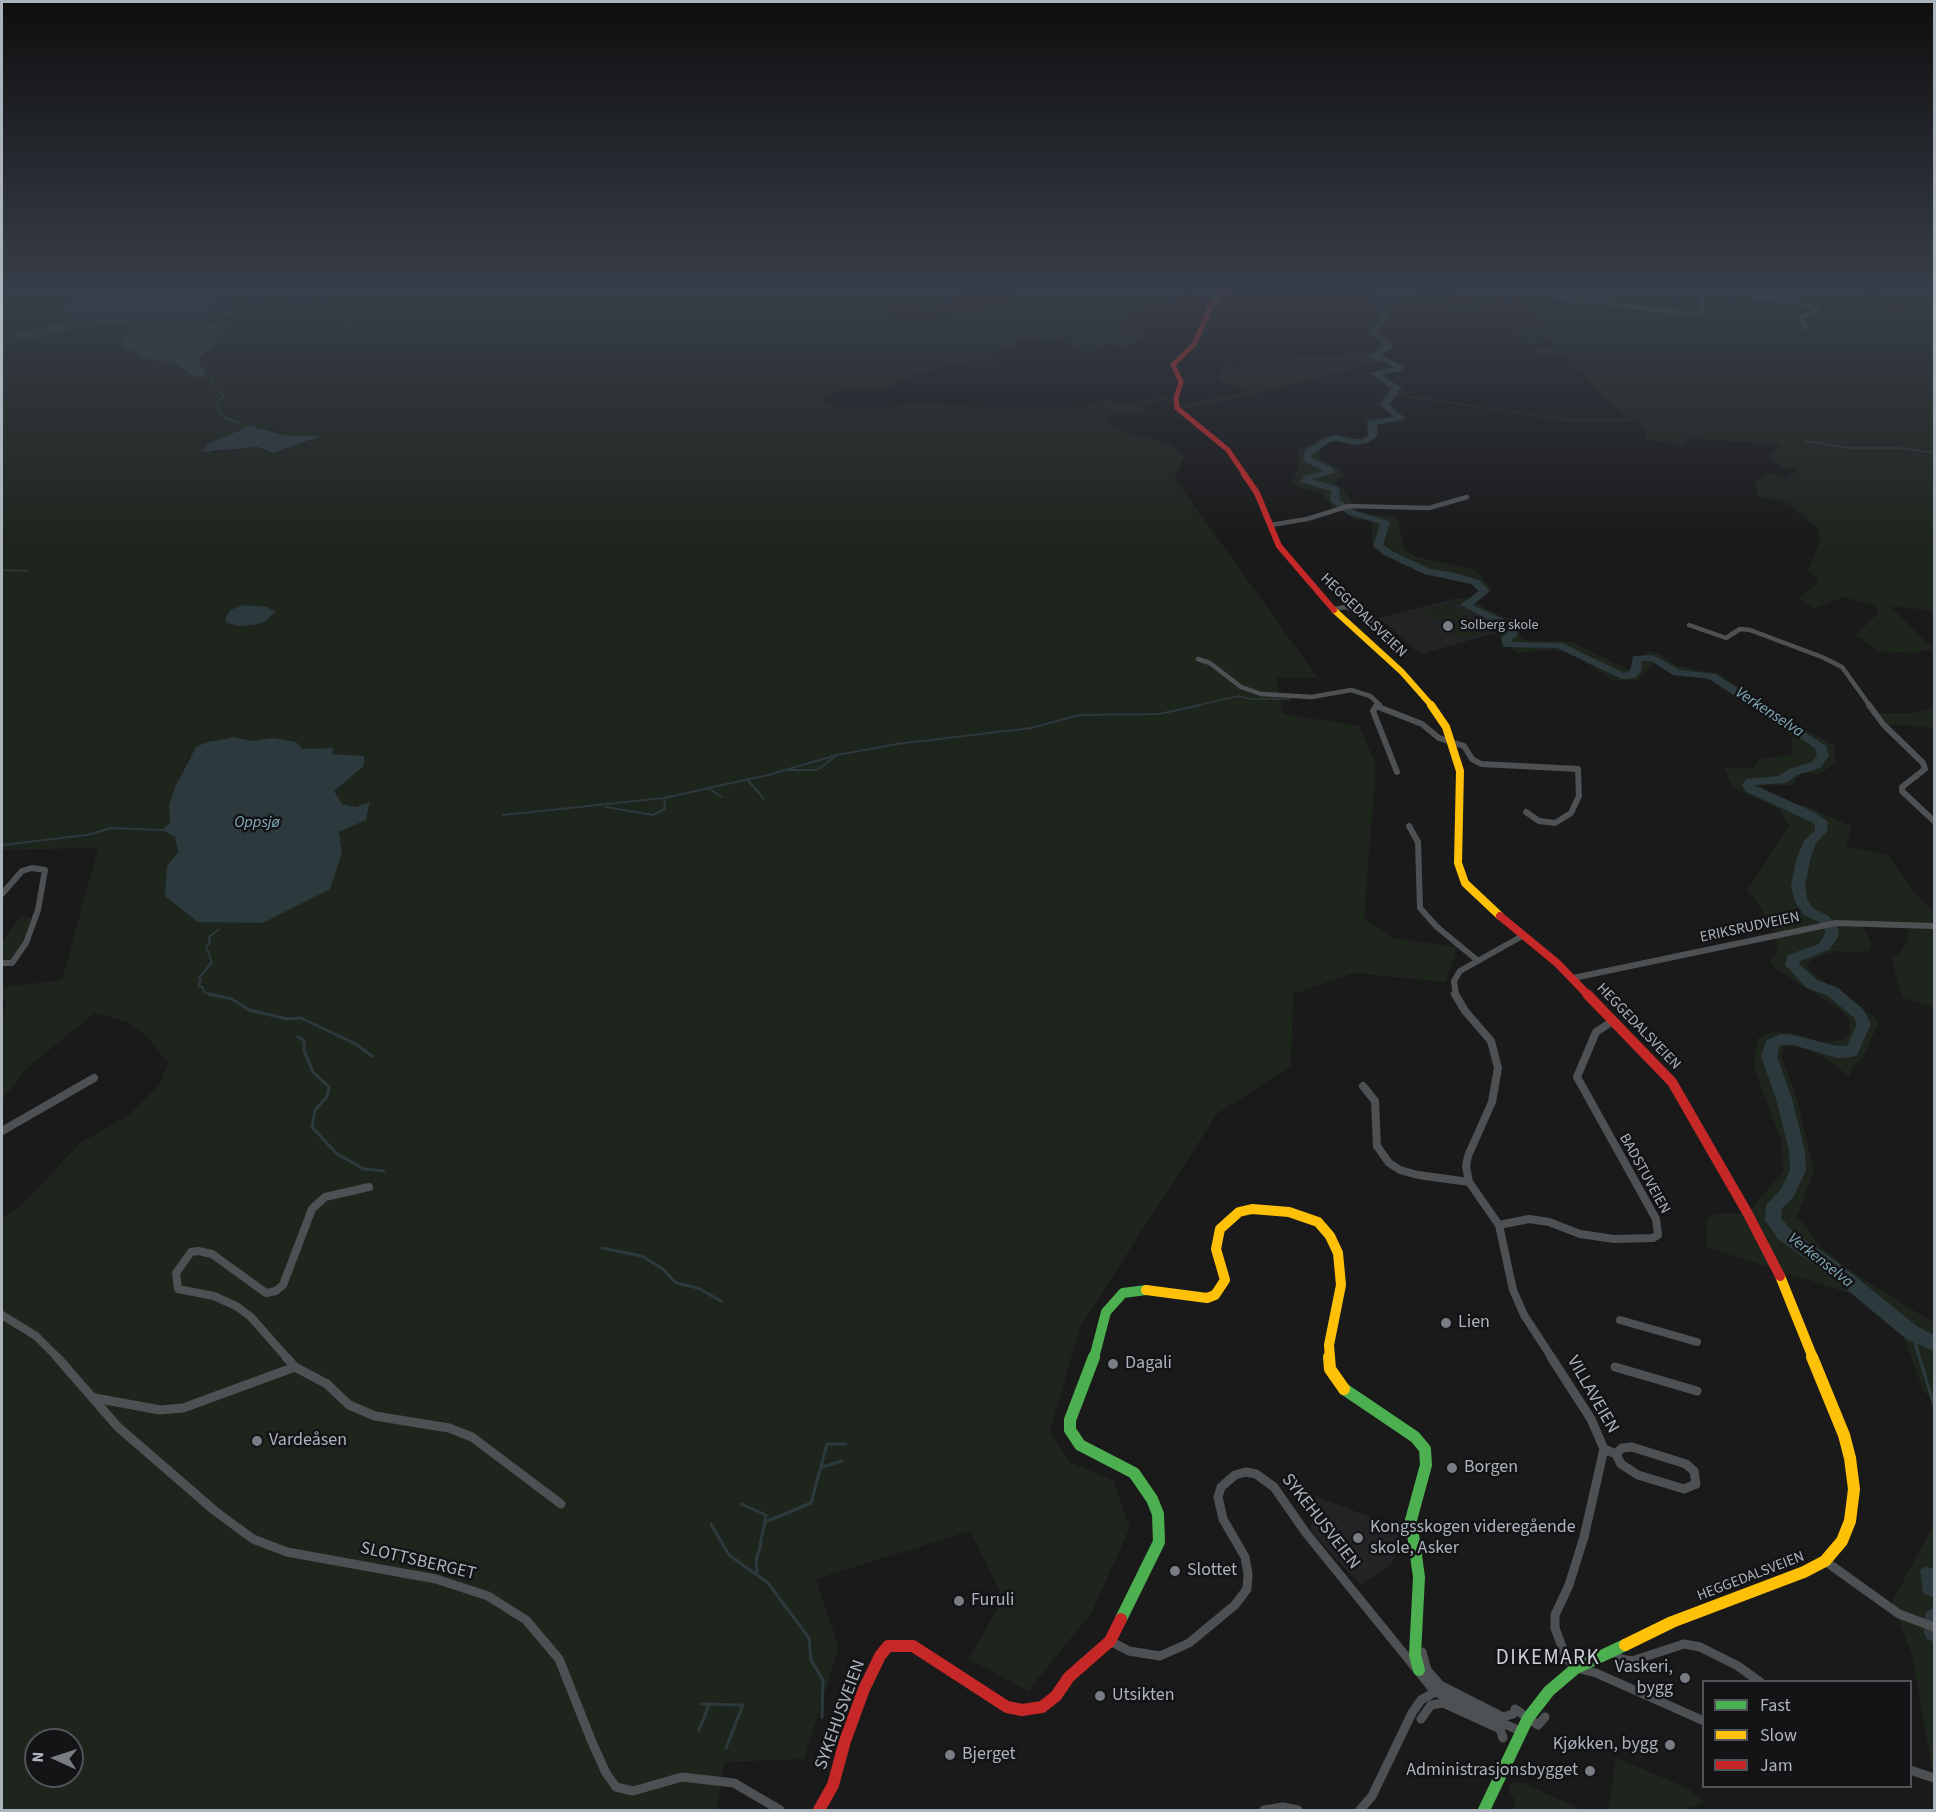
<!DOCTYPE html>
<html>
<head>
<meta charset="utf-8">
<style>
  body { margin:0 }
  #map { position:relative; width:1936px; height:1812px; overflow:hidden; background:#1a1a1a; font-family:"Source Sans 3",sans-serif }
  canvas { display:block }
  .frame { position:absolute; inset:0; border:3px solid #abb4bc; pointer-events:none }
  .legend { position:absolute; left:1702px; top:1680px; width:210px; height:108px; box-sizing:border-box; background:#141416; border:2px solid #505458; margin:0; padding:8px 10px; list-style:none; font-size:18px; color:#abb4bc }
  .legend li { display:flex; align-items:center; gap:12px; height:30px }
  .legend b { width:30px; border:2px solid #505458 }
  .north { position:absolute; left:24px; top:1728px; width:60px; height:60px; box-sizing:border-box; background:#141416; border:2px solid #505458; border-radius:50%; rotate:273deg; font-size:16px; font-weight:700; line-height:24px; text-align:center; color:#abb4bc }
  .north::after { content:''; display:block; margin:auto; width:21px; height:27px; background:#787e83; clip-path:polygon(50% 0,100% 100%,50% 72%,0 100%) }
</style>
</head>
<body>
<div id="map">
<canvas width="1936" height="1812"></canvas>
<div class="frame"></div>
<ul class="legend">
<li><b style="height:8px;background:#4caf50"></b>Fast</li>
<li><b style="height:8px;background:#ffc107"></b>Slow</li>
<li><b style="height:8px;background:#c62828"></b>Jam</li>
</ul>
<div class="north">N</div>
</div>
<script>
const g = document.querySelector('canvas').getContext('2d');
g.lineJoin = 'round';
function paint(path, color) {
  g.fillStyle = color;
  g.fill(path, 'evenodd');
}
function toPath(rows) {
  const path = new Path2D();
  for (const r of rows) {
    path.moveTo(r[0], r[1]);
    for (let i = 2; i < r.length; i += 2) path.lineTo(r[i], r[i + 1]);
  }
  return path;
}
function trace(path, color, width, dash) {
  g.strokeStyle = color;
  g.lineWidth = width;
  g.lineCap = dash ? 'butt' : 'round';
  g.setLineDash(dash || []);
  g.stroke(path);
}
function label(font, color, halo, rows, align = 'center') {
  g.font = font + ' "Source Sans 3",sans-serif';
  g.lineWidth = 5;
  g.setLineDash([]);
  g.textBaseline = 'middle';
  g.strokeStyle = halo;
  g.fillStyle = color;
  for (const [text, x, y, turn = 0] of rows) {
    g.save();
    g.translate(x, y);
    g.rotate((+turn || 0) * Math.PI / 180);
    g.textAlign = isNaN(turn) ? turn : align;
    if (halo) g.strokeText(text, 0, 0);
    g.fillText(text, 0, 0);
    g.restore();
  }
}
paint(toPath([
  [1449,600,1471,611,1507,623,1510,629,1421,654,1379,618],
  [1316,1496,1395,1527,1401,1547,1390,1565,1361,1585,1310,1530]
]), '#242426');
paint(toPath([
  [2,290,151,290,149,292,87,293,72,297,59,307,70,317,62,322,10,335,12,338,24,340,75,329,163,315,178,317,154,319,125,347,146,359,172,362,184,371,206,373,198,362,223,331,231,325,225,321,203,325,201,321,232,316,236,312,233,308,211,306,234,295,235,290,971,290,955,296,926,300,927,302,934,303,951,299,951,304,944,303,931,309,931,311,943,313,932,317,927,315,926,309,906,304,882,310,888,315,912,317,924,322,958,311,976,313,985,312,988,307,1008,307,1012,304,1006,296,1018,290,1220,290,1210,297,1188,293,1145,304,1116,330,1145,335,1128,347,1105,345,1087,354,1063,341,1043,343,1034,338,1015,341,1020,348,991,352,1001,360,997,367,976,368,959,362,915,375,882,390,839,390,819,400,843,410,924,404,1024,409,1090,406,1096,402,1107,400,1121,404,1167,397,1167,400,1147,403,1142,414,1110,413,1109,423,1127,433,1166,442,1185,455,1175,479,1318,678,1276,678,1283,714,1359,726,1376,765,1364,919,1393,938,1457,947,1446,982,1354,973,1293,994,1291,1066,1217,1114,1080,1327,1050,1431,1069,1462,1113,1480,1130,1527,1092,1612,1028,1691,969,1659,1003,1598,970,1531,816,1579,839,1647,804,1759,725,1762,716,1810,2,1810,2,1218,19,1208,80,1143,130,1114,160,1084,168,1063,146,1035,127,1022,95,1013,27,1068,2,1100,2,1025,6,1001,2,999,2,987,62,980,98,848,2,850,2,346,5,345,2,343],
  [272,431,288,436,319,437,273,453,258,447,212,453,208,444,233,435],
  [234,737,253,741,272,738,303,749,332,748,331,754,364,766,334,791,341,804,356,807,370,803,366,820,339,832,342,852,263,923,198,921,167,866,178,853,175,837,162,830,170,823,169,804,189,757,224,738],
  [36,1740,72,1740,72,1776,36,1776],
  [1378,290,1409,290,1433,296,1433,301,1494,312,1493,317,1389,296,1384,300,1384,305,1395,311,1379,327,1379,333,1394,347,1380,355,1404,366,1404,370,1381,376,1403,387,1404,395,1573,419,1602,419,1630,418,1605,400,1568,355,1537,355,1536,349,1553,346,1551,341,1525,346,1513,328,1542,327,1541,320,1525,311,1528,300,1504,296,1506,290,1863,290,1867,292,1867,297,1870,301,1889,310,1907,314,1903,305,1873,293,1881,293,1882,290,1934,290,1934,611,1890,606,1934,649,1911,653,1878,651,1856,635,1879,612,1873,605,1844,597,1815,608,1798,599,1819,581,1808,571,1820,540,1818,529,1788,503,1758,496,1755,481,1770,474,1787,479,1797,470,1781,467,1768,456,1781,445,1685,438,1686,445,1645,440,1645,427,1635,421,1572,422,1397,396,1391,400,1390,405,1404,414,1407,418,1404,422,1377,424,1375,439,1368,443,1354,444,1336,440,1324,445,1319,452,1320,459,1339,469,1345,476,1334,483,1344,490,1352,503,1340,507,1350,505,1357,512,1397,518,1404,549,1417,557,1476,570,1493,590,1474,602,1501,616,1520,621,1523,629,1519,636,1527,641,1562,641,1575,643,1629,670,1648,651,1660,654,1677,666,1717,673,1799,726,1834,745,1836,763,1819,774,1801,773,1792,785,1759,785,1778,799,1812,808,1852,827,1845,846,1888,855,1911,888,1934,913,1934,1007,1903,998,1891,958,1900,953,1909,939,1906,926,1861,924,1872,944,1870,950,1856,953,1836,951,1812,959,1807,965,1812,973,1879,1021,1864,1056,1854,1066,1849,1077,1829,1060,1800,1047,1785,1047,1781,1056,1797,1098,1814,1171,1797,1216,1823,1249,1857,1275,1934,1323,1934,1402,1923,1390,1901,1329,1852,1294,1706,1247,1707,1219,1714,1214,1748,1213,1783,1171,1781,1140,1754,1069,1757,1039,1772,1032,1791,1033,1821,1042,1842,1040,1850,1033,1849,1019,1842,1011,1775,968,1770,960,1778,950,1775,943,1778,937,1755,899,1747,891,1789,826,1779,809,1734,788,1723,767,1754,768,1759,759,1792,755,1792,736,1709,678,1677,676,1654,663,1639,680,1614,681,1570,652,1550,650,1517,653,1496,633,1510,629,1507,622,1472,611,1449,599,1470,598,1480,589,1459,577,1427,575,1379,551,1372,542,1372,521,1353,519,1340,508,1334,509,1321,492,1303,489,1292,483,1299,467,1298,450,1323,438,1337,436,1360,439,1367,433,1363,418,1393,418,1393,414,1376,403,1391,389,1369,373,1393,367,1393,364,1382,362,1256,394,1181,409,1179,406,1253,390,1224,384,1219,378,1224,365,1238,367,1268,359,1371,353,1382,345,1363,329,1378,314,1367,300],
  [1430,290,1481,293,1501,290,1496,302],
  [1450,603,1489,632,1462,639,1423,610],
  [1934,707,1934,728,1885,724,1876,713,1914,713],
  [20,917,32,918,22,944,11,960,2,959,2,943],
  [1934,1524,1934,1770,1932,1769,1913,1658,1892,1602],
  [1616,1758,1687,1788,1705,1802,1682,1810,1608,1810],
  [1521,1782,1583,1810,1514,1810,1515,1801,1508,1790,1511,1784]
]), '#1e251d');
paint(toPath([
  [151,290,165,290,177,294,196,290,235,290,234,295,211,305,233,308,236,312,230,317,201,321,203,325,225,321,232,322,198,361,206,373,205,377,195,377,172,362,146,359,125,347,122,336,142,320,75,329,24,340,9,335,62,322,69,317,59,307,72,297,87,293,149,292],
  [250,426,288,436,321,436,273,453,258,447,202,452,208,444],
  [244,605,267,607,276,612,264,622,254,625,239,626,227,623,225,619,230,610],
  [234,737,253,741,272,738,296,742,303,749,333,748,332,754,364,756,364,766,334,791,342,804,356,807,370,802,366,820,339,832,342,852,330,889,263,923,198,922,165,896,167,866,178,852,175,837,162,830,170,823,169,805,175,787,196,747,207,742],
  [1925,1567,1934,1568,1934,1598,1923,1593,1920,1570]
]), '#2c393d');
trace(toPath([
  [1661,290,1667,297,1688,308],
  [1908,290,1916,293],
  [229,307,268,296,314,297,333,306,333,316,357,330,357,337],
  [205,377,212,379,212,386,224,395,217,405,221,413,225,418,239,423],
  [1806,441,1847,448,1900,448,1934,453],
  [1306,478,1300,482,1315,484],
  [2,570,28,571],
  [1194,706,1239,696,1250,699,1290,699]
]), '#2c393d', 1.5);
trace(toPath([
  [790,770,817,770,836,756],
  [747,779,764,799],
  [709,789,722,797],
  [606,807,653,815,665,809,664,798],
  [503,815,664,798,768,775,837,755,897,744,1031,728,1079,715,1159,714,1201,705],
  [2,845,87,835,111,828,162,830],
  [216,995,205,993,202,987,198,986,201,980,199,978,212,962,206,947,210,943,209,937,219,929]
]), '#2c393d', 2);
trace(toPath([
  [209,994,232,999,249,1010,287,1019,301,1018,356,1044,372,1056],
  [298,1037,304,1041,304,1051,313,1072,329,1087,327,1097,315,1110,312,1127,337,1154,364,1169,384,1171],
  [602,1248,642,1256,663,1269,676,1283,698,1288,721,1301],
  [1912,1333,1934,1405],
  [822,1467,842,1461],
  [741,1504,766,1515,765,1521],
  [711,1524,729,1555,768,1583,809,1638,811,1660,823,1680,822,1717],
  [760,1544,765,1522,811,1503,827,1444,846,1444],
  [757,1573,756,1560,761,1544],
  [702,1704,743,1705,726,1748],
  [699,1730,709,1705]
]), '#2c393d', 3);
paint(toPath([
  [1382,290,1390,290,1390,294,1379,302,1380,305,1391,313,1378,331,1394,347,1380,355,1404,367,1402,371,1381,374,1401,388,1389,405,1405,419,1376,425,1378,430,1376,437,1368,443,1355,445,1336,441,1330,442,1312,454,1311,458,1331,467,1335,473,1311,479,1339,487,1340,500,1353,510,1388,521,1390,523,1383,545,1392,551,1430,569,1451,572,1479,580,1490,591,1473,605,1516,625,1518,635,1512,640,1512,642,1562,643,1624,673,1630,671,1633,656,1653,655,1680,670,1716,674,1826,746,1829,756,1820,768,1797,775,1785,783,1754,785,1814,812,1828,822,1827,831,1816,843,1810,860,1805,886,1807,899,1814,909,1829,916,1839,930,1838,937,1829,950,1800,961,1799,964,1817,980,1838,988,1863,1009,1871,1024,1857,1055,1852,1057,1837,1058,1793,1045,1782,1045,1779,1047,1777,1056,1792,1099,1805,1151,1806,1170,1793,1198,1782,1208,1781,1218,1790,1229,1845,1268,1918,1327,1934,1335,1934,1351,1906,1339,1833,1278,1778,1239,1765,1220,1766,1205,1781,1189,1790,1170,1789,1151,1776,1099,1761,1056,1765,1044,1767,1040,1780,1034,1793,1035,1837,1046,1847,1046,1857,1024,1853,1017,1828,996,1807,988,1785,965,1788,955,1819,944,1824,936,1825,930,1819,922,1804,915,1795,902,1791,886,1796,860,1804,841,1815,830,1815,824,1745,791,1742,785,1746,779,1778,776,1789,769,1812,762,1817,756,1815,748,1709,679,1673,675,1651,661,1642,661,1641,672,1635,678,1622,679,1557,648,1503,647,1501,638,1507,633,1507,629,1460,605,1479,591,1471,584,1424,574,1384,555,1373,546,1380,524,1347,514,1330,501,1331,491,1304,483,1303,476,1324,471,1303,461,1305,451,1324,438,1336,435,1355,439,1363,439,1368,436,1368,421,1394,417,1380,405,1392,389,1370,373,1394,367,1374,359,1371,355,1385,346,1370,331,1383,314,1373,308,1371,301,1382,293,1382,290],
  [1934,1608,1934,1642,1927,1639,1924,1632,1924,1618,1927,1611,1934,1608]
]), '#2c393d');
trace(toPath([
  [1502,290,1690,314,1703,311,1702,297,1710,294,1781,299,1819,309,1801,318,1805,328]
]), '#4e5153', 4);
trace(toPath([
  [1271,525,1307,519,1349,506,1429,508,1467,497],
  [1333,609,1347,607,1368,620,1379,622],
  [1689,625,1726,638,1740,629,1750,630,1822,657,1842,667,1870,706],
  [1198,659,1210,663,1241,687,1261,694,1312,697,1351,690,1370,696,1380,705]
]), '#4e5153', 4.5);
trace(toPath([
  [1869,705,1883,724,1923,763,1925,769,1902,787,1902,791,1934,821],
  [1397,772,1373,711,1376,706,1422,724,1439,738,1464,746,1472,759,1481,764,1578,769,1579,796,1571,813,1555,823,1539,821,1526,812],
  [1409,826,1418,842,1420,908,1437,927,1477,960],
  [2,894,22,871,32,868,45,870,38,910,26,943,12,963,2,963],
  [1573,978,1836,923,1934,926],
  [1456,995,1454,981,1460,971,1524,935]
]), '#4e5153', 6);
trace(toPath([
  [1455,994,1465,1011,1491,1041,1498,1068,1492,1102,1468,1156,1466,1166,1469,1182,1499,1225,1513,1290,1524,1315,1552,1358],
  [1363,1086,1375,1101,1377,1146,1389,1163,1400,1170,1418,1175,1469,1182],
  [2,1131,94,1078],
  [1499,1225,1529,1219,1549,1222,1580,1234,1614,1239,1653,1238,1658,1235,1656,1219,1577,1077,1596,1032,1613,1021],
  [2,1315,36,1336,58,1358],
  [1620,1320,1697,1342],
  [287,1358,251,1317,236,1306,214,1296,178,1289,176,1273,191,1252,198,1251,212,1254,266,1293,276,1291,283,1285,312,1209,325,1197,369,1187]
]), '#4e5153', 8);
trace(toPath([
  [57,1357,118,1427,215,1511,253,1539,287,1552,436,1579,488,1596,526,1620,559,1659,592,1742,606,1773,616,1787,633,1791,682,1777,734,1783,780,1810],
  [286,1357,295,1367,327,1384,349,1405,375,1416,449,1428,472,1437,561,1504],
  [1551,1357,1591,1419,1604,1449,1584,1537,1569,1585,1555,1615,1555,1628,1566,1658,1576,1668,1596,1673,1704,1721],
  [1615,1367,1697,1391],
  [95,1398,160,1410,183,1408,295,1367],
  [1632,1447,1686,1464,1694,1471,1696,1484,1684,1489,1638,1475,1621,1464,1616,1454,1622,1448,1632,1447],
  [1604,1449,1616,1454],
  [1825,1561,1899,1614,1934,1627],
  [1110,1641,1129,1651,1160,1656,1189,1643,1235,1605,1247,1589,1248,1574,1245,1557,1223,1519,1218,1497,1221,1487,1235,1475,1246,1472,1256,1474,1274,1487,1306,1533,1435,1692,1520,1731],
  [1611,1651,1621,1659,1632,1661,1684,1644,1700,1647,1738,1666,1760,1682],
  [1422,1652,1427,1670,1440,1685,1503,1717,1513,1714],
  [1515,1709,1538,1725,1545,1717],
  [1421,1719,1431,1705,1443,1703,1500,1729,1503,1738],
  [1910,1770,1934,1778],
  [1264,1810,1283,1807,1298,1810],
  [1360,1810,1372,1796,1412,1713,1421,1700,1435,1692]
]), '#4e5153', 9);
trace(toPath([
  [1094,1358,1106,1312,1123,1293,1146,1290]
]), '#4caf50', 10);
trace(toPath([
  [1094,1357,1070,1420,1070,1430,1080,1445,1134,1473,1152,1499,1158,1514,1159,1542,1121,1619],
  [1344,1389,1415,1437,1425,1449,1426,1465,1411,1520,1419,1577,1415,1655,1419,1670],
  [1484,1810,1528,1718,1549,1691,1576,1668,1625,1645]
]), '#4caf50', 12);
trace(toPath([
  [1334,610,1402,672,1432,706]
]), '#ffc107', 6);
trace(toPath([
  [1431,705,1446,727,1460,771,1458,863,1465,883,1500,916]
]), '#ffc107', 8);
trace(toPath([
  [1780,1276,1813,1358],
  [1146,1290,1207,1298,1215,1295,1225,1280,1216,1249,1220,1229,1239,1212,1252,1209,1289,1212,1318,1222,1330,1236,1338,1253,1341,1285,1329,1345,1330,1358]
]), '#ffc107', 10);
trace(toPath([
  [1329,1357,1330,1369,1344,1389],
  [1625,1645,1672,1622,1804,1572,1825,1561,1842,1541,1850,1521,1854,1489,1850,1458,1844,1435,1812,1357]
]), '#ffc107', 12);
trace(toPath([
  [1227,290,1210,307,1195,343,1173,365,1181,382,1176,398,1177,408,1228,450,1245,475]
]), '#c62828', 5);
trace(toPath([
  [1244,474,1257,493,1279,546,1334,610]
]), '#c62828', 6);
trace(toPath([
  [1500,916,1557,963,1588,995]
]), '#c62828', 8);
trace(toPath([
  [1587,994,1672,1082,1748,1214,1780,1276]
]), '#c62828', 10);
trace(toPath([
  [819,1810,833,1785,845,1741,864,1689,880,1656,888,1646,913,1646,1007,1707,1022,1710,1042,1707,1056,1696,1069,1677,1110,1641,1121,1619]
]), '#c62828', 12);
const sky = g.createLinearGradient(0, 0, 0, 544);
sky.addColorStop(0, '#0e0e0e');
sky.addColorStop(0.53, '#383e49');
sky.addColorStop(1, '#383e4900');
g.fillStyle = sky;
g.fillRect(0, 0, 1936, 544);
for (const [x, y, r, color] of [
  [1448,626,6,"#787e83"],
  [1446,1323,6,"#787e83"],
  [1113,1364,6,"#787e83"],
  [257,1441,6,"#787e83"],
  [1452,1468,6,"#787e83"],
  [1358,1538,6,"#787e83"],
  [1175,1571,6,"#787e83"],
  [959,1601,6,"#787e83"],
  [1685,1678,6,"#787e83"],
  [1100,1696,6,"#787e83"],
  [1670,1745,6,"#787e83"],
  [950,1755,6,"#787e83"],
  [1590,1771,6,"#787e83"]
]) {
  const dot = new Path2D();
  dot.arc(x, y, r, 0, 2 * Math.PI);
  g.fillStyle = color;
  g.fill(dot);
  trace(dot, '#141416', 2);
}
label('14px', '#abb4bc', '#141416', [
  ["Solberg skole",1460,626]
], 'left');
label('15px', '#abb4bc', '#141416', [
  ["HEGGEDALSVEIEN",1363,616,44],
  ["ERIKSRUDVEIEN",1750,928,-12],
  ["HEGGEDALSVEIEN",1638,1027,46],
  ["BADSTUVEIEN",1644,1174,61],
  ["HEGGEDALSVEIEN",1751,1577,-21]
]);
label('italic 16px', '#80abb8', '#141416', [
  ["Verkenselva",1769,713,33],
  ["Oppsjø",257,823],
  ["Verkenselva",1820,1261,38]
]);
label('18px', '#abb4bc', '#141416', [
  ["Lien",1458,1323],
  ["Dagali",1125,1364],
  ["Vardeåsen",269,1441],
  ["Borgen",1464,1468],
  ["Kongsskogen videregående",1370,1528],
  ["skole, Asker",1370,1549],
  ["Slottet",1187,1571],
  ["Furuli",971,1601],
  ["Vaskeri,",1673,1668,"right"],
  ["bygg",1673,1689,"right"],
  ["Utsikten",1112,1696],
  ["Kjøkken, bygg",1658,1745,"right"],
  ["Bjerget",962,1755],
  ["Administrasjonsbygget",1578,1771,"right"]
], 'left');
label('18px', '#abb4bc', '#141416', [
  ["VILLAVEIEN",1592,1395,60],
  ["SYKEHUSVEIEN",1320,1522,52],
  ["SLOTTSBERGET",418,1562,13],
  ["SYKEHUSVEIEN",841,1715,-70]
]);
g.letterSpacing = '1.5px';
label('21px', '#ccd1d7', '#141416', [
  ["DIKEMARK",1548,1659]
]);
g.letterSpacing = '0px';
</script>
</body>
</html>
